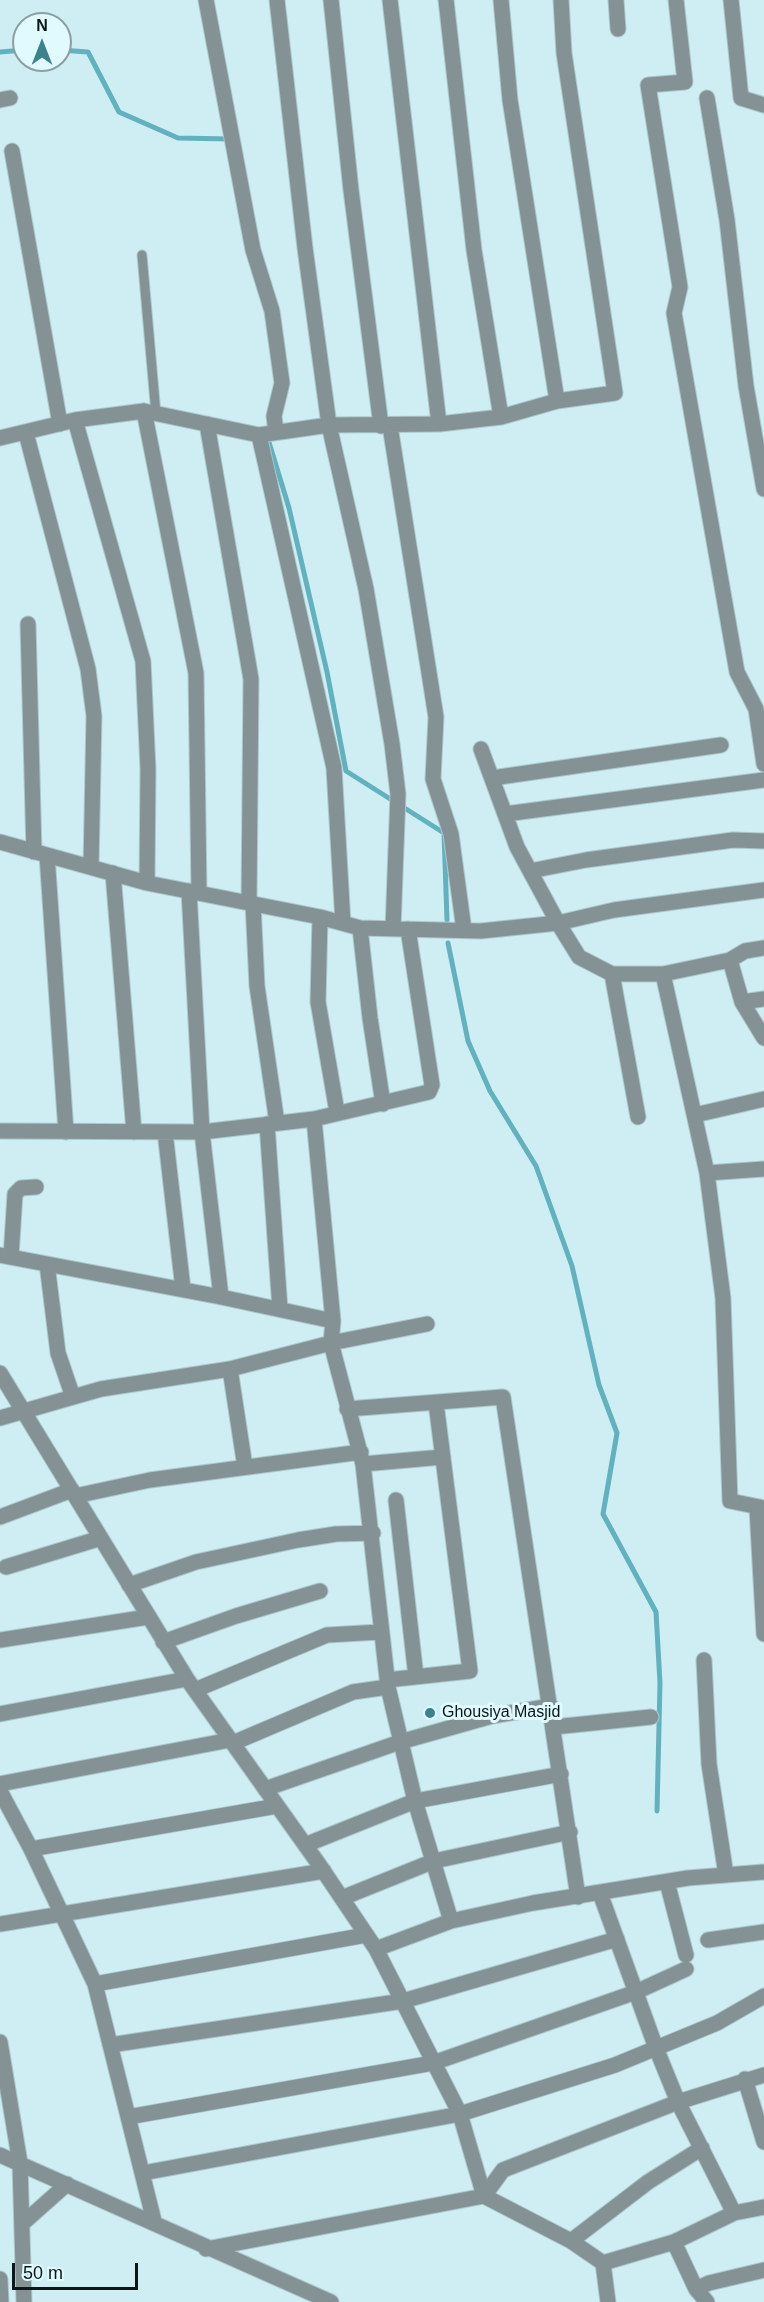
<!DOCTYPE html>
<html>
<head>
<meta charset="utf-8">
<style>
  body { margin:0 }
  #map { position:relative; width:764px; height:2302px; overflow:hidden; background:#ceeef3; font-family:Arial,sans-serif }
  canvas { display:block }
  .north { position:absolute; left:12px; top:12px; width:60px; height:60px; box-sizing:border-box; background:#e0fafe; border:2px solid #8b9fa2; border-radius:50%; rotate:0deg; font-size:16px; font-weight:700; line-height:24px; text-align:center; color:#0b1719 }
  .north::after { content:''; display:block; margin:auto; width:21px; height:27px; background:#3b828d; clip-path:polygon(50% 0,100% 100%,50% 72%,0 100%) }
  .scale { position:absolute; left:12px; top:2263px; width:126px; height:27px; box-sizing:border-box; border:3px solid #0b1719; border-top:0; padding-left:8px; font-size:18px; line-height:21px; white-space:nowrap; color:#0b1719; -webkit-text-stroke:4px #e0fafe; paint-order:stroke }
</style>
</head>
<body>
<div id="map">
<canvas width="764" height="2302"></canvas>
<div class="north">N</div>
<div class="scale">50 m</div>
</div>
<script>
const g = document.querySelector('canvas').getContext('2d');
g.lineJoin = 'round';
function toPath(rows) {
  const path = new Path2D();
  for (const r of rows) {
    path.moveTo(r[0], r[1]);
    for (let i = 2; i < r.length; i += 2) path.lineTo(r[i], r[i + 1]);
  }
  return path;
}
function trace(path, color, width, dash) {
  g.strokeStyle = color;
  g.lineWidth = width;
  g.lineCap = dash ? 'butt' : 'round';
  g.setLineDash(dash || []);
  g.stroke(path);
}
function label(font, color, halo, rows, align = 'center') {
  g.font = font + ' Arial,sans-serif';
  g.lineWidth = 6;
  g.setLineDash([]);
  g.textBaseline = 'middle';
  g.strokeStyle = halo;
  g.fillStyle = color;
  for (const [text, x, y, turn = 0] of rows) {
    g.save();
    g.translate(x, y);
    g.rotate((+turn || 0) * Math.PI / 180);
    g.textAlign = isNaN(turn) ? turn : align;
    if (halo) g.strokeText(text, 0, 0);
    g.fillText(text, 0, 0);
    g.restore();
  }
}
trace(toPath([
  [60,50,88,52,119,112,178,138,230,139],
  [0,52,24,50],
  [268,439,289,508,327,672,346,771,444,833,447,920],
  [448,943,468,1041,490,1091,536,1166,572,1266,599,1385,617,1433,603,1514,656,1612,660,1683,657,1811]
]), '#61b1bf', 5);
const service = toPath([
  [142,255,156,414]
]);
const minor = toPath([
  [206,0,253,250,272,311,282,383,274,416,276,432],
  [277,0,305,248,329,425,366,589,392,744,398,794,393,929],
  [331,0,351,190,381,426],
  [390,0,439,424],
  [446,0,474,250,501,417],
  [501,0,510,100,557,401],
  [616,0,618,29],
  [676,0,685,82,648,85,680,287,674,313,737,672,756,709,764,764],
  [731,0,741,98,764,105],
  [707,98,727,220,746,386,764,489],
  [0,100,10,98],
  [12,151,60,424],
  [144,411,196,673,199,893],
  [75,420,143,661,148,769,147,883],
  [207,424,251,679,249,903],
  [390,426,436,717,433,779,451,834,464,930],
  [26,433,88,669,94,716,91,867],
  [259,435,334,768,343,923],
  [0,438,75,420,144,411,259,435,329,425,439,424,501,417,557,401,615,393,564,53,561,0],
  [28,624,34,852],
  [481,749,517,847,558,923,614,910,764,890],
  [492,778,721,745],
  [505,814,764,780],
  [0,842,147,883,320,917,360,928,481,931,558,923,579,957,612,974,663,974,730,960,742,1002,764,1038],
  [47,855,66,1132],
  [530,871,586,860,733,840,764,841],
  [113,873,134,1132],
  [189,891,202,1132,221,1297],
  [253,903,257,986,277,1123],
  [320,917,318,1002,337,1112],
  [360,928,370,1018,383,1104],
  [730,960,745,951,764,948],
  [612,974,638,1117],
  [663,974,707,1173,723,1298,730,1501,764,1508],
  [742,1002,764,999],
  [695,1115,764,1099],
  [314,1119,333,1321,331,1343,363,1464,388,1687,415,1801,451,1921],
  [267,1124,280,1309],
  [0,1131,202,1132,314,1119,429,1092,432,1085,408,929],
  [165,1132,183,1289],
  [707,1173,764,1169],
  [0,1255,221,1297,333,1321],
  [11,1257,15,1194,21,1188,36,1187],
  [47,1264,58,1353,73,1397],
  [230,1369,245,1467],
  [0,1373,187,1679,318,1863,376,1949,460,2114,484,2196,571,2241,603,2263,608,2302],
  [347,1409,503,1397,578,1897],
  [0,1418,101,1389,230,1369,331,1343,427,1324],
  [363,1464,443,1457],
  [75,1496,150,1480,361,1452],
  [396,1500,416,1677],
  [757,1508,764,1634],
  [0,1517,72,1490],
  [6,1567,101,1538],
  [129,1585,196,1562,298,1540,336,1534,373,1533],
  [0,1640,148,1617],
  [163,1642,236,1616,320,1591],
  [704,1660,709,1764,726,1875],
  [387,1680,470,1671,436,1403],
  [195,1690,327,1635,380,1632],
  [0,1714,187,1679],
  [554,1727,651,1717],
  [233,1743,353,1692,388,1687],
  [0,1784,230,1740],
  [265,1789,400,1742,492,1716,551,1706],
  [0,1791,31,1849,95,1984,154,2221],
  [305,1845,415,1801,561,1774],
  [31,1849,277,1806],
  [667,1882,686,1955],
  [600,1893,656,2048,678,2102,734,2213],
  [342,1898,434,1861,570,1832],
  [0,1924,324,1871],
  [708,1940,764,1932],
  [376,1949,451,1921,533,1903,688,1878,764,1872],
  [95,1984,366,1935],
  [0,2042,20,2163,24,2302],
  [110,2045,403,2001,617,1939],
  [745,2079,764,2142],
  [128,2117,433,2063,636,1992,686,1969],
  [0,2155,331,2302],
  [143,2173,460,2114,615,2065,717,2023,764,1996],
  [22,2224,67,2184],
  [571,2241,648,2182,702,2148],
  [674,2242,696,2289,707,2302],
  [206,2249,484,2196,503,2170,678,2102,764,2075],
  [603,2263,674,2242,734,2213,764,2207],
  [0,2279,1,2302],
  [696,2289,709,2283,764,2270]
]);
trace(service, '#abc7cc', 11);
trace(minor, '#abc7cc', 17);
trace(service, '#859295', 9);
trace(minor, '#859295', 15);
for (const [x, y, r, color] of [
  [430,1713,6,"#3b828d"]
]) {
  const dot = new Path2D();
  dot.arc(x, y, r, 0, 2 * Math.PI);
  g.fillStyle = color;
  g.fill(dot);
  trace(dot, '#e0fafe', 2);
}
label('16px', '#0b1719', '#e0fafe', [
  ["Ghousiya Masjid",442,1713]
], 'left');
</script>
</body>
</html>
